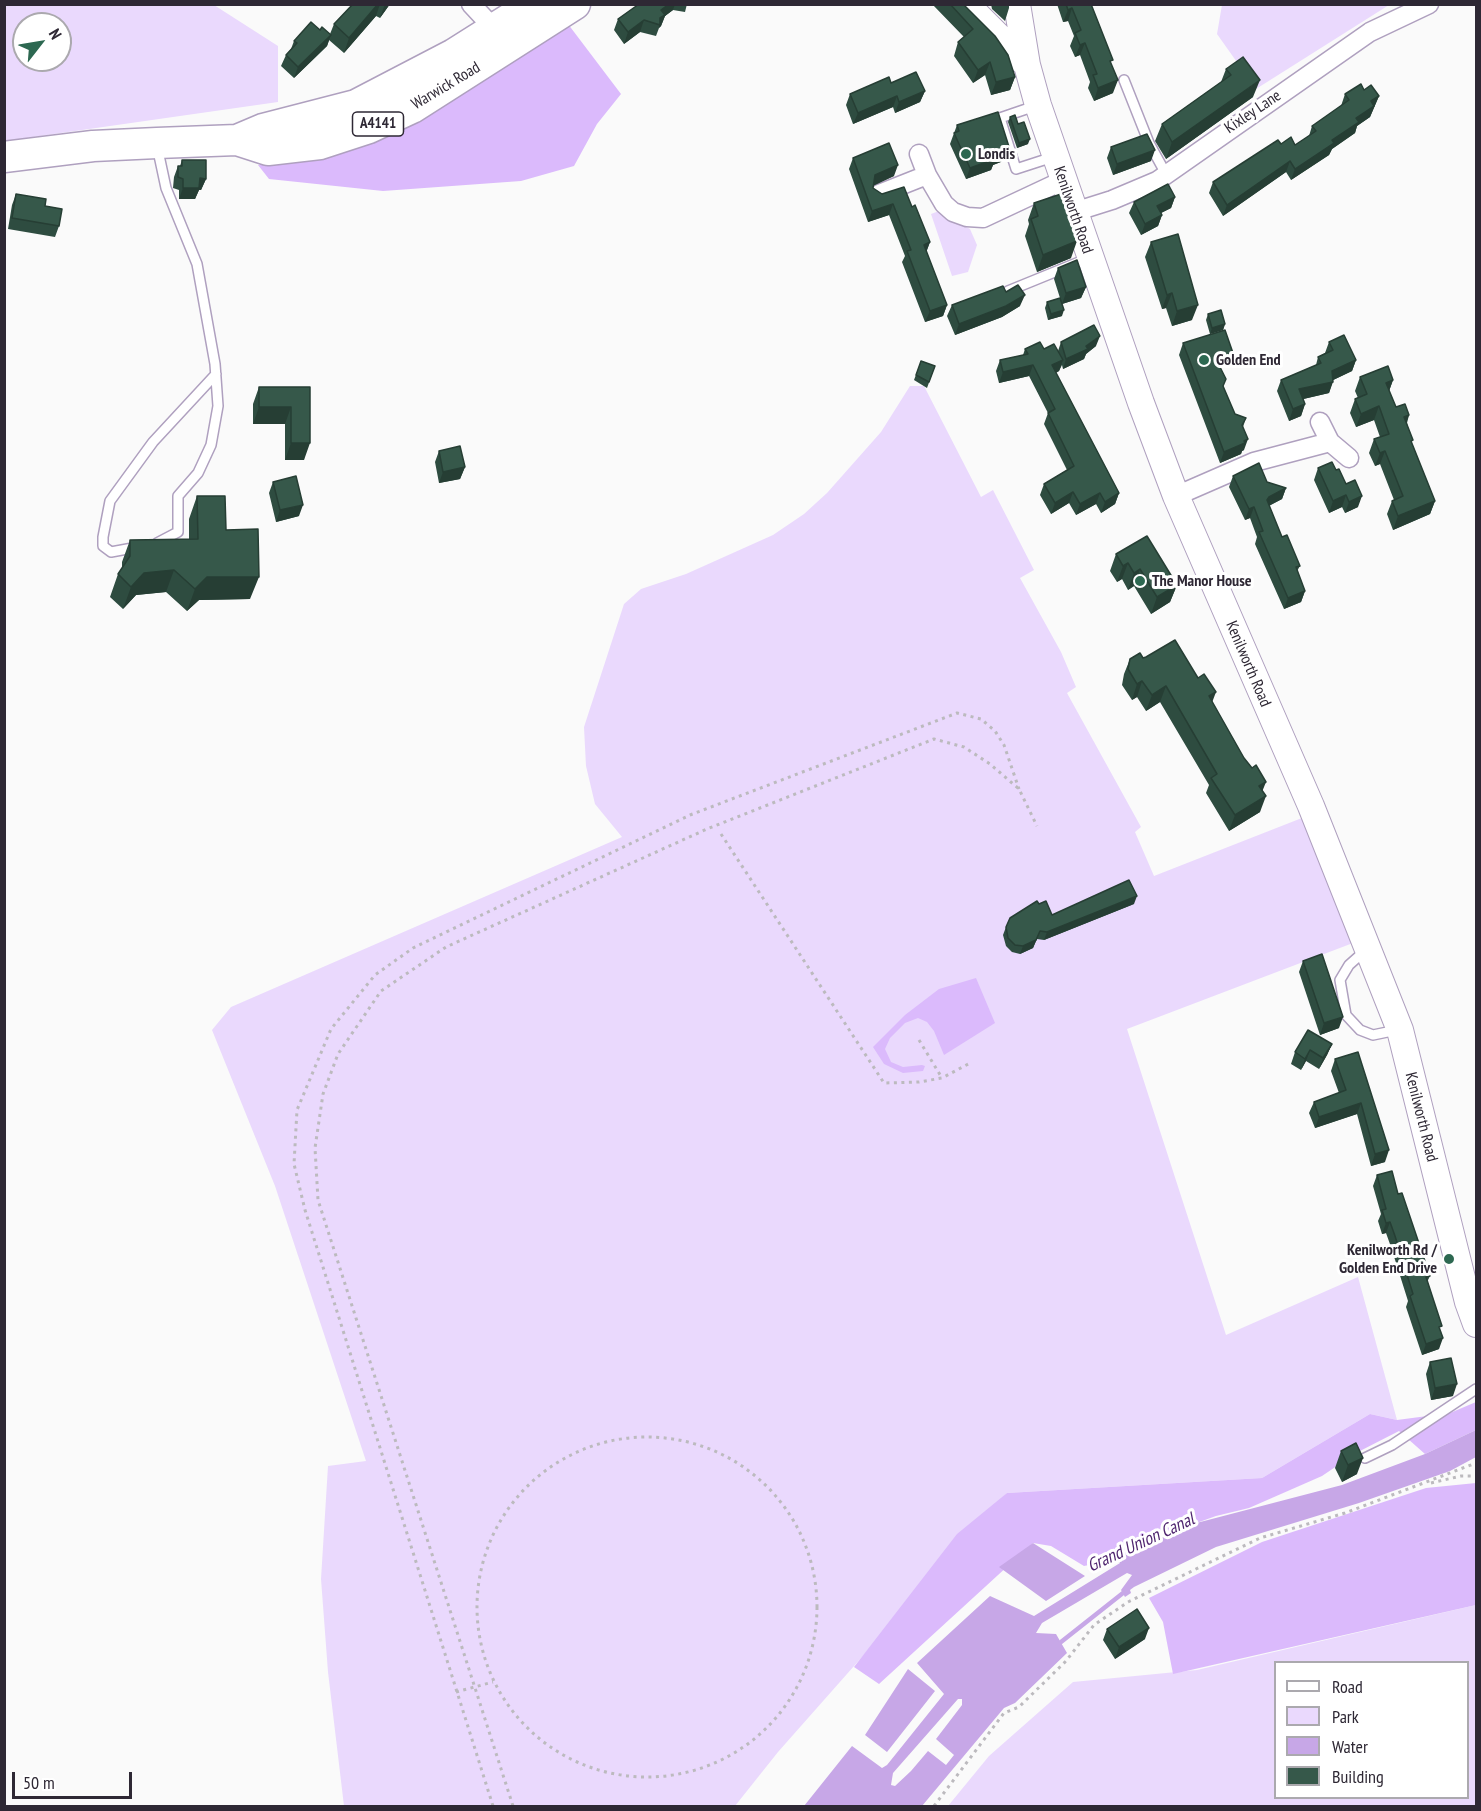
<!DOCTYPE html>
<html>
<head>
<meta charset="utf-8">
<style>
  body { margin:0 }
  #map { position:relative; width:1481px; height:1811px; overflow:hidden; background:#fafafa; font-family:"PT Sans Narrow",sans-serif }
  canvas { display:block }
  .frame { position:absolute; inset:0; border:6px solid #2e2834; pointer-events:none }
  .legend { position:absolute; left:1274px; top:1661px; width:195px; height:138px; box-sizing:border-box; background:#fff; border:2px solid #aba9ae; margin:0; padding:8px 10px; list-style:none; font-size:18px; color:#2e2834 }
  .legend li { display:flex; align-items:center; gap:12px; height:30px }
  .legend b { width:30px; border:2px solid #aba9ae }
  .north { position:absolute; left:12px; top:12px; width:60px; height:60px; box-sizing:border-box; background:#fff; border:2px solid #aba9ae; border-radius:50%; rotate:59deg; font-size:16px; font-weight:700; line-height:24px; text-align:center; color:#2e2834 }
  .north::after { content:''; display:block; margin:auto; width:21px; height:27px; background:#2d6851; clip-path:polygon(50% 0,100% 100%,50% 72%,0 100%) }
  .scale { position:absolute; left:12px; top:1772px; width:120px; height:27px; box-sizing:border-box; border:3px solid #2e2834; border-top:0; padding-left:8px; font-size:18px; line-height:21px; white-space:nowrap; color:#2e2834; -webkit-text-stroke:4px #fff; paint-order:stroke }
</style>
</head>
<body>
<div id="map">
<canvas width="1481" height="1811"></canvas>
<div class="frame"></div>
<ul class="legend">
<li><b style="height:8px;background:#fff"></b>Road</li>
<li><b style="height:16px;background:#ead9fd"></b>Park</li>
<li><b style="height:16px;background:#c7a7e7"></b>Water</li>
<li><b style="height:16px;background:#36584a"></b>Building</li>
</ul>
<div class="north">N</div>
<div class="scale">50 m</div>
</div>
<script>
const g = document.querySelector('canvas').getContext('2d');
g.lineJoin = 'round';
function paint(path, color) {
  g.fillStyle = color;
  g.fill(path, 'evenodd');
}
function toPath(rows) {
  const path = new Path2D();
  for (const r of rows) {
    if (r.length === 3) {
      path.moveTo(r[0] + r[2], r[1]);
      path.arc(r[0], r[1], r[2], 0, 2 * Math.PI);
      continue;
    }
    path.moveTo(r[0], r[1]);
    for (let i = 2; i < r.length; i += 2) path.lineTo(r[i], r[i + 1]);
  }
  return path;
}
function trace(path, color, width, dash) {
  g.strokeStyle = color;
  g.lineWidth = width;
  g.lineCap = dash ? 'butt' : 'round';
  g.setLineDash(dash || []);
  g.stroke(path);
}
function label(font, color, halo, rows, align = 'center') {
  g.font = font + ' "PT Sans Narrow",sans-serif';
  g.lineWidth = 6;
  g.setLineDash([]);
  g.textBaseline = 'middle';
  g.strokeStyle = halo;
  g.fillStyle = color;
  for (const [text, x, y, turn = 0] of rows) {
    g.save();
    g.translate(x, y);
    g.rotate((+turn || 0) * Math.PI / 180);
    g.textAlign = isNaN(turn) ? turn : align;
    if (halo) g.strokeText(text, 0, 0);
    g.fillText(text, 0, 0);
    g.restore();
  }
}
paint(toPath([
  [4,5,214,5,278,46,278,102,5,141],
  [24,24,60,24,60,60,24,60],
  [1222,5,1389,5,1256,89,1217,34],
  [939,211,970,229,977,245,968,272,952,276,931,214],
  [910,386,924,386,981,497,993,490,1034,570,1020,578,1061,652,1076,687,1067,693,1141,827,1135,832,1154,876,1307,816,1353,943,1127,1029,1226,1335,1358,1277,1397,1420,1370,1414,1262,1478,1007,1493,778,1752,735,1806,344,1806,328,1672,321,1579,328,1466,366,1461,275,1186,212,1030,231,1007,622,837,595,804,586,766,584,727,624,604,641,589,686,574,773,535,804,514,827,493,881,432],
  [1476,1605,1476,1806,948,1806,989,1756,1073,1682,1197,1670],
  [1276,1662,1468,1662,1468,1798,1276,1798]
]), '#ead9fd');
paint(toPath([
  [568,24,621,94,597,124,574,166,521,181,383,191,269,179,258,165,337,151],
  [976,978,995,1023,944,1055,934,1031,927,1022,918,1018,905,1023,890,1038,885,1049,891,1062,903,1067,922,1065,925,1066,923,1071,903,1073,884,1064,873,1047,905,1015,939,989],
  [1476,1402,1476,1430,1425,1454,1399,1431,1356,1453,1322,1476,1249,1508,1216,1516,1163,1535,1118,1559,1084,1566,1051,1546,1033,1543,879,1684,854,1667,957,1534,1007,1493,1262,1478,1370,1414,1397,1420,1450,1413],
  [1476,1483,1476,1605,1173,1674,1163,1622,1149,1598,1262,1542,1426,1488]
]), '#dbbafc');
paint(toPath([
  [1476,1430,1476,1457,1450,1471,1359,1503,1216,1547,1134,1587,1130,1590,1131,1593,1125,1597,1121,1590,1132,1575,1127,1573,1042,1623,1036,1633,1056,1634,1067,1653,1015,1703,1004,1708,922,1806,804,1806,852,1746,882,1768,887,1765,944,1694,917,1663,990,1596,1034,1616,1120,1563,1118,1559,1185,1526,1342,1485,1425,1454],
  [958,1699,962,1699,962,1705,936,1739,954,1755,946,1765,928,1751,911,1771,895,1786,891,1785,893,1773],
  [1033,1543,1085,1576,1046,1601,999,1567],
  [908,1669,935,1691,887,1752,865,1735]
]), '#c7a7e7');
trace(toPath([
  [1061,1642,1123,1593]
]), '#c7a7e7', 4.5);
const service = toPath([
  [1124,80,1149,143,1166,174],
  [1035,106,1000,118,1016,169,1053,157],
  [1008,291,1089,258],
  [157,543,178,532,178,496,198,473,211,445,218,406,215,364,197,264,166,188,157,146],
  [138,547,111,552,103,546,103,537,110,501,153,442,216,374],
  [1367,949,1349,965,1340,980,1346,1015,1360,1030,1373,1035,1397,1030],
  [1365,1458,1392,1445,1476,1389]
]);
const minor = toPath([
  [471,4,485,19,497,38],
  [927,175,944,204,953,212,967,217,983,218,1064,180],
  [879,194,927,175,919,154],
  [1074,212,1112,200,1157,181,1370,32,1429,4],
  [1320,422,1330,442,1349,458],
  [1176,496,1254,462,1330,442]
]);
const secondary = toPath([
  [966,4,1027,65],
  [1017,4,1027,65,1038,105,1141,403,1176,496,1311,806,1400,1030,1468,1302,1476,1324]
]);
const primary = toPath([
  [237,140,263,129,356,105,454,54,533,4],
  [4,157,93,146,157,143,237,140,268,150,320,144,369,128,412,108,575,4]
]);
trace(service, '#afa0bf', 12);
trace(minor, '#afa0bf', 21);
trace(secondary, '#afa0bf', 28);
trace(primary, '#afa0bf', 33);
trace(toPath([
  [721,834,884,1083,919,1082,942,1078,972,1062],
  [919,1040,942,1078],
  [647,1607,170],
  [1431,1483,1461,1476,1476,1476],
  [456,1692,493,1682],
  [493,1806,305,1210,294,1164,297,1110,331,1029,375,975,413,948,690,815,957,713,981,719,995,731,1004,745,1019,789],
  [513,1806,318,1200,315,1148,323,1094,338,1054,381,991,446,947,707,829,934,739,964,747,990,764,1019,789,1037,826],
  [934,1806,1004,1713,1019,1707,1066,1661,1094,1625,1128,1602,1260,1538,1345,1513,1476,1463]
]), '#bcbabe', 3, [3, 4.5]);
trace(service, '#fff', 9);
trace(minor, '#fff', 18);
trace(secondary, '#fff', 26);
trace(primary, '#fff', 30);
paint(toPath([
  [353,4,390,4,380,18,376,16,344,53,329,40,327,46,294,78,281,66,286,55,291,49,294,41,320,30,330,34,334,24],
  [639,4,687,4,685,12,673,10,665,16,661,26,659,28,656,36,640,32,624,44,614,30,618,19],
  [932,4,963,4,1015,77,1010,90,991,95,985,75,973,83,954,56,958,42,964,37],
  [991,4,1009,4,1009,8,1005,21,992,9],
  [1057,4,1091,4,1111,64,1113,93,1094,101,1088,88,1090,82,1080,55,1075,57,1070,46,1074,36,1068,21,1063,22],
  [1226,69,1253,97,1166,159,1155,141,1162,124,1221,82],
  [891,83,925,91,920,102,895,113,893,107,853,124,846,105,850,94],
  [1364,90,1379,96,1370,117,1357,126,1355,133,1332,149,1329,155,1291,180,1286,172,1223,216,1209,193,1213,182,1295,145,1309,136,1312,126,1341,106,1345,94],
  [1010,117,1028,144,1017,148,1008,122],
  [957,125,1006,160,993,165,991,170,966,179,950,144],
  [1111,147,1151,161,1113,175,1107,158],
  [853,158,894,176,873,185,873,188,882,194,912,207,930,242,926,252,947,305,943,316,925,322,902,262,905,256,889,215,868,222,849,169],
  [182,160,206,179,201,190,199,190,195,199,179,199,179,190,173,188,174,177,178,166,180,166],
  [16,194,45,206,59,226,55,237,8,229,12,205],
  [1175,197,1171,208,1161,213,1162,215,1158,226,1141,235,1129,213,1134,202],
  [1034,203,1071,258,1037,272,1025,236,1029,224,1028,220],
  [1151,242,1192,320,1172,326,1166,308,1162,309,1145,257],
  [1058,268,1086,287,1081,298,1062,304,1062,316,1048,320,1045,308,1047,302,1060,298,1054,279],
  [1006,292,1020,306,1002,317,955,335,947,316,952,305],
  [1208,314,1225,324,1223,330,1210,334,1206,320],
  [1061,342,1096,346,1086,354,1084,359,1063,369,1062,365,1059,371,1056,373,1119,493,1115,504,1101,513,1096,504,1076,515,1069,503,1051,514,1040,495,1044,484,1067,470,1044,424,1048,413,1029,376,999,383,996,371,1000,360,1023,355,1025,349,1044,349,1058,351],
  [1329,342,1356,360,1352,371,1333,380,1329,393,1303,399,1305,404,1301,416,1289,421,1277,391,1281,380,1316,365,1318,357,1325,353],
  [1183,343,1233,353,1229,365,1220,368,1223,386,1235,414,1246,418,1243,427,1244,450,1242,451,1241,454,1220,463,1179,355],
  [921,361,935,366,927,388,914,380],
  [1360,377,1393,380,1389,391,1396,407,1409,415,1407,423,1412,444,1435,501,1430,514,1393,530,1387,514,1392,501,1394,500,1380,464,1375,466,1369,453,1374,439,1380,437,1374,420,1356,427,1350,413,1355,399,1358,398,1355,391],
  [259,387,310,387,304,460,285,460,285,424,253,424,253,404],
  [439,451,465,467,460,479,439,483,435,462],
  [1318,468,1336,470,1346,484,1358,507,1345,513,1342,507,1329,513,1314,480],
  [1233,476,1267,482,1286,488,1282,499,1269,506,1282,537,1300,566,1297,571,1305,591,1301,602,1284,609,1255,544,1257,537,1250,518,1245,520,1229,487],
  [273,482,299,516,276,522,269,493],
  [197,496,226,530,250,599,199,600,187,611,166,592,136,595,123,609,110,597,118,574,122,568,122,562,130,540,189,539,189,519],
  [1116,554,1177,585,1170,602,1151,614,1134,586,1128,590,1122,579,1117,582,1110,571],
  [1143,658,1212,702,1262,791,1260,812,1229,831,1206,793,1209,785,1160,702,1146,711,1137,697,1132,700,1122,685,1124,674,1130,659],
  [1039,904,1052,915,1134,904,1044,940,1037,939,1033,948,1020,954,1012,952,1006,946,1003,935,1006,927],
  [1303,961,1339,1028,1320,1035,1299,972],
  [1332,1044,1327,1055,1319,1069,1306,1061,1301,1070,1291,1064,1295,1052],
  [1358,1052,1385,1162,1371,1166,1357,1114,1315,1128,1309,1113,1314,1102,1339,1093,1331,1071,1335,1059],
  [1377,1175,1398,1194,1430,1276,1427,1282,1440,1331,1439,1349,1422,1355,1406,1307,1408,1301,1391,1247,1386,1233,1382,1234,1378,1221,1381,1214,1373,1186],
  [1430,1362,1453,1396,1431,1400,1426,1374],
  [1341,1451,1357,1474,1342,1482,1335,1468],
  [1107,1629,1145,1639,1115,1659,1103,1640]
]), '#2e4c40');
paint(toPath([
  [378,4,380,4,376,16,344,53,349,38],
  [385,4,390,4,380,18],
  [669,4,675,4,673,10,665,16,661,26,659,28,661,10],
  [1072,8,1068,21,1063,22,1068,10],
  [644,20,640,32,624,44,628,32],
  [331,35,327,46,294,78,298,67],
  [1085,43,1080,55,1075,57,1080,45],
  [990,62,985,75,973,83,978,70],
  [1015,77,1010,90,991,95,996,82],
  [1118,80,1113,93,1094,101,1098,88],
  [1260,80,1253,97,1166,159,1172,142],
  [925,91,920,102,895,113,899,102],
  [897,96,893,107,853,124,858,113],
  [1379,96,1370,117,1357,126,1355,133,1332,149,1329,155,1291,180,1295,169,1332,140,1356,118,1371,101],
  [1030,139,1028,144,1017,148,1019,143],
  [1010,150,1006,160,993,165,991,170,966,179,970,168,994,155],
  [1155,150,1151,161,1113,175,1117,164],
  [1290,161,1286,172,1223,216,1227,205],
  [898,165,894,176,871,187,875,175],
  [200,178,206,179,201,190,199,190,195,199,179,199,183,188],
  [1175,197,1171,208,1153,217,1157,206],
  [893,204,889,215,868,222,872,211],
  [1162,215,1158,226,1141,235,1145,224],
  [1077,241,1071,258,1037,272,1043,255],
  [930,242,926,253,924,245],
  [1086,287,1081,298,1062,304,1066,293],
  [1172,293,1166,308,1162,309,1167,295],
  [1025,295,1020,306,1002,317,955,335,959,324],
  [947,305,943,316,925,322,930,311],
  [1198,305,1192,320,1172,326,1177,311],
  [1064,310,1062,316,1048,320,1051,314],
  [1225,324,1223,330,1210,334,1212,328],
  [1100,336,1096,346,1086,354,1084,359,1063,369,1066,359],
  [1233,353,1229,365,1212,370,1216,359],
  [1063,360,1059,371,1048,376,1052,365],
  [1356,360,1352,371,1327,383,1332,371],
  [1033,365,1029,376,999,383,1003,372],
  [1393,380,1388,394,1386,383],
  [1333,382,1329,393,1295,401,1299,389],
  [1305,404,1301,416,1289,421,1293,409],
  [1379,406,1374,420,1356,427,1361,414],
  [259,407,291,407,285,424,253,424],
  [1409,415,1404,429,1404,417],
  [1248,439,1244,450,1242,451,1241,454,1220,463,1224,452],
  [291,443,310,443,304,460,285,460],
  [1385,451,1380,464,1375,466,1380,453],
  [465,467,460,479,439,483,443,472],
  [1286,488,1282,499,1264,508,1262,512,1269,497],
  [1073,492,1069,503,1051,514,1055,503],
  [1100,493,1096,504,1076,515,1080,504],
  [1119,493,1115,504,1101,513,1105,502],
  [1346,495,1342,507,1329,513,1333,501],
  [1362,496,1358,507,1345,513,1349,502],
  [1435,501,1430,514,1393,530,1398,516],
  [303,505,299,516,276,522,280,510],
  [1254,507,1250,518,1245,520,1249,509],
  [1128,563,1122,579,1117,582,1123,566],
  [1140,569,1134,586,1128,590,1134,573],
  [174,570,166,592,136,595,123,609,131,587,144,573],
  [207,577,259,577,250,599,199,600,187,611,195,589],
  [1177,585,1170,602,1151,614,1157,597],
  [1305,591,1301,602,1284,609,1288,598],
  [1142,681,1137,697,1132,700,1137,684],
  [1166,686,1160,702,1146,711,1152,695],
  [1216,692,1210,708,1209,696],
  [1266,782,1260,797,1259,786],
  [1266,796,1260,812,1229,831,1235,815],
  [1137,896,1134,904,1044,940,1047,932],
  [1040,931,1033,948,1020,954,1023,946],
  [1343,1017,1339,1028,1320,1035,1324,1023],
  [1332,1044,1327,1055,1319,1069,1323,1058],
  [1310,1050,1306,1061,1301,1070,1305,1059],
  [1361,1103,1357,1114,1315,1128,1319,1117],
  [1389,1150,1385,1162,1371,1166,1375,1154],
  [1390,1222,1386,1233,1382,1234,1386,1223],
  [1443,1338,1439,1349,1422,1355,1426,1344],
  [1457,1384,1453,1396,1431,1400,1435,1388],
  [1363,1458,1357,1474,1342,1482,1348,1465],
  [1149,1628,1145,1639,1115,1659,1119,1647]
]), '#263e34');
const building = toPath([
  [353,4,378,4,349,38,334,24,353,4],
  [639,4,669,4,661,10,665,15,660,18,660,25,644,20,628,32,618,19,639,4],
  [950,4,963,4,995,36,1008,55,1015,77,996,82,990,62,978,70,958,42,973,29,950,4],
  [1066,4,1091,4,1113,60,1110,61,1118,80,1098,88,1093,75,1097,74,1085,43,1080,45,1075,33,1081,30,1072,8,1068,10,1066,4],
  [311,22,320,30,322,27,331,35,298,67,286,55,297,43,294,41,311,22],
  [1243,57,1260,80,1172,142,1162,124,1231,75,1226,69,1243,57],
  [916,72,925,91,899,102,897,96,858,113,850,94,889,77,891,83,916,72],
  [1361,84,1364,90,1371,85,1379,96,1371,101,1374,106,1356,118,1359,122,1332,140,1334,143,1295,169,1290,161,1227,205,1213,182,1278,140,1281,144,1291,137,1295,145,1316,131,1312,126,1349,100,1345,94,1361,84],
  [998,112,1010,150,994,155,995,159,970,168,954,133,959,131,957,125,998,112],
  [1015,115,1018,124,1024,122,1030,139,1019,143,1010,117,1015,115],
  [1147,134,1155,150,1117,164,1111,147,1147,134],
  [889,143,898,165,875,175,873,188,882,194,904,187,912,207,915,205,930,242,924,245,947,305,930,311,907,251,911,250,893,204,872,211,853,158,889,143],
  [182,160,206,160,206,179,200,178,199,188,183,188,183,179,178,177,178,166,182,166,182,160],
  [1168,184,1175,197,1157,206,1162,215,1145,224,1134,202,1168,184],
  [16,194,46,199,45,206,62,209,59,226,12,218,16,194],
  [1061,194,1077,241,1043,255,1031,219,1038,216,1034,203,1061,194],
  [1178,234,1198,305,1177,311,1172,293,1167,295,1151,242,1178,234],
  [1077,260,1086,287,1066,293,1058,268,1077,260],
  [1018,285,1025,295,1006,306,959,324,952,305,1003,286,1006,292,1018,285],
  [1060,298,1064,310,1051,314,1047,302,1060,298],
  [1221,310,1225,324,1212,328,1208,314,1221,310],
  [1094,325,1100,336,1086,346,1088,349,1066,359,1061,342,1094,325],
  [1225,330,1233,353,1216,359,1226,379,1223,386,1235,414,1246,418,1242,425,1248,439,1244,441,1245,443,1224,452,1183,343,1225,330],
  [1344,335,1356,360,1332,371,1333,382,1299,389,1305,404,1293,409,1281,380,1321,363,1318,357,1333,350,1329,342,1344,335],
  [1040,342,1044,349,1054,344,1063,360,1052,365,1119,493,1105,502,1100,493,1080,504,1073,492,1055,503,1044,484,1074,466,1048,413,1055,409,1033,365,1003,372,1000,360,1028,354,1025,349,1040,342],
  [921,361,935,366,929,382,916,375,921,361],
  [1388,366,1393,380,1386,383,1396,407,1405,404,1409,415,1404,417,1413,440,1411,441,1435,501,1398,516,1392,501,1403,496,1385,451,1380,453,1374,439,1389,434,1379,406,1361,414,1355,399,1367,394,1360,377,1388,366],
  [259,387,310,387,310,443,291,443,291,407,259,407,259,387],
  [460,446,465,467,443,472,439,451,460,446],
  [1332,462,1336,470,1339,469,1346,484,1355,480,1362,496,1349,502,1346,495,1333,501,1318,468,1332,462],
  [1259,463,1267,482,1286,488,1269,497,1267,500,1282,537,1287,535,1300,566,1296,567,1305,591,1288,598,1259,532,1263,531,1254,507,1249,509,1233,476,1259,463],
  [296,476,303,505,280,510,273,482,296,476],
  [197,496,225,496,226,530,258,529,259,577,207,577,195,589,174,570,144,573,131,587,118,574,130,556,130,540,198,539,197,496],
  [1147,536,1177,585,1157,597,1140,569,1134,573,1128,563,1123,566,1116,554,1147,536],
  [1175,640,1198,678,1204,674,1216,692,1209,696,1244,758,1252,768,1256,765,1266,782,1259,786,1266,796,1235,815,1211,778,1217,774,1166,686,1152,695,1142,681,1137,684,1128,669,1130,659,1140,653,1143,658,1146,657,1175,640],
  [1129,880,1137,896,1047,932,1040,931,1036,940,1023,946,1015,945,1008,938,1006,927,1010,918,1037,901,1039,904,1046,901,1052,915,1129,880],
  [1322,954,1343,1017,1324,1023,1303,961,1322,954],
  [1308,1030,1332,1044,1323,1058,1310,1050,1305,1059,1295,1052,1308,1030],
  [1358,1052,1389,1150,1375,1154,1361,1103,1319,1117,1314,1102,1346,1090,1335,1059,1358,1052],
  [1392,1171,1398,1194,1402,1193,1430,1276,1426,1277,1442,1326,1439,1327,1443,1338,1426,1344,1410,1296,1413,1294,1395,1236,1390,1222,1386,1223,1382,1210,1386,1209,1377,1175,1392,1171],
  [1451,1358,1457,1384,1435,1388,1430,1362,1451,1358],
  [1356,1443,1363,1458,1348,1465,1341,1451,1356,1443],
  [1137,1609,1149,1628,1119,1647,1107,1629,1137,1609]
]);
paint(building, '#36584a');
trace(building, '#263e34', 1.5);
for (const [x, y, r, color] of [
  [966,154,6,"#2d6851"],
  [1204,360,6,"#2d6851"],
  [1140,581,6,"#2d6851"],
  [1449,1259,6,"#2d6851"]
]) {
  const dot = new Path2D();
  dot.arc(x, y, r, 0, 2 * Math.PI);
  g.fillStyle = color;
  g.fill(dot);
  trace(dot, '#fff', 2);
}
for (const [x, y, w] of [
  [378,124,51]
]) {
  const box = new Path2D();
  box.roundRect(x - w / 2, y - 12, w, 24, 4.5);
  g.fillStyle = '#fff';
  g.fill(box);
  trace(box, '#2e2834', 1.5);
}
label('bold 15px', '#2e2834', null, [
  ["A4141",378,124]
]);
label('16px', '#2e2834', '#fff', [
  ["Warwick Road",446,86,-31],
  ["Kixley Lane",1253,112,-34],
  ["Kenilworth Road",1073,210,71],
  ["Kenilworth Road",1248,664,67],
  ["Kenilworth Road",1421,1117,76]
]);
label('bold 16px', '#2e2834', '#fff', [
  ["Londis",978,154],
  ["Golden End",1216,360],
  ["The Manor House",1152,581],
  ["Kenilworth Rd /",1437,1250,"right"],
  ["Golden End Drive",1437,1268,"right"]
], 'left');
label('italic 18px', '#4f256f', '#fff', [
  ["Grand Union Canal",1141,1543,-25]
]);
</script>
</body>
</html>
